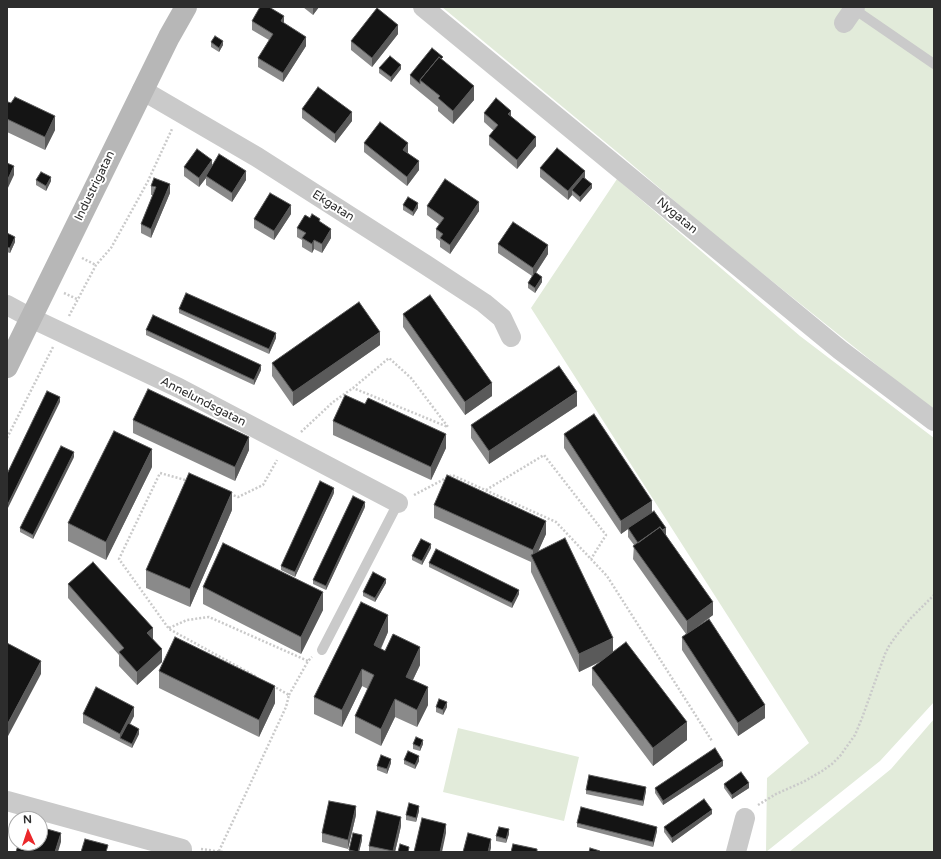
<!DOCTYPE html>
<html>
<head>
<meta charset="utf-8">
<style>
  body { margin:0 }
  #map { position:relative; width:941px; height:859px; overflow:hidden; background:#fff; font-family:"Varela Round",sans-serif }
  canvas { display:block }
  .frame { position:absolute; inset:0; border:8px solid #2d2d2d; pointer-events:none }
  .north { position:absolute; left:8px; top:811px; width:40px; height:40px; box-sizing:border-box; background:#fff; border:1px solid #ababab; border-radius:50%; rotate:357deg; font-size:11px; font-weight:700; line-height:16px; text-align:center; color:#2d2d2d }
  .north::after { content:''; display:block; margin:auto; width:14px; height:18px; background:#eb282b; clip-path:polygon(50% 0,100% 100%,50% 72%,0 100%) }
</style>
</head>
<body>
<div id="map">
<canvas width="941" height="859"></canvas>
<div class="frame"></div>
<div class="north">N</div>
</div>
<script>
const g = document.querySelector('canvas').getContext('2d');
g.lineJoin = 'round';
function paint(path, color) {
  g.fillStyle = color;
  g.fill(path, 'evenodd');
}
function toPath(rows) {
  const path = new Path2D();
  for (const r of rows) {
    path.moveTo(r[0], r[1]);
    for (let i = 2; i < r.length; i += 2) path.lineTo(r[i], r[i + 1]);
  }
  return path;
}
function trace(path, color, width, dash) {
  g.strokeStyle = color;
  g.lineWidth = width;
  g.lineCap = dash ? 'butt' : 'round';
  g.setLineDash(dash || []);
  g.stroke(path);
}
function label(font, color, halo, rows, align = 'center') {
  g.font = font + ' "Varela Round",sans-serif';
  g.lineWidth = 4;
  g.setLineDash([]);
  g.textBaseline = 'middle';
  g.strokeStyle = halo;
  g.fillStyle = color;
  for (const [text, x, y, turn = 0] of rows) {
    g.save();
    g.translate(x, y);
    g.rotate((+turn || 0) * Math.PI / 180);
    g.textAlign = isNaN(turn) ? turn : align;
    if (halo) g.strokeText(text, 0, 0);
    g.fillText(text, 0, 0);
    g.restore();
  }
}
paint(toPath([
  [442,7,934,7,934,411,712,233,622,156],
  [617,179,800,336,934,438,934,702,880,761,766,852,767,778,809,743,531,308],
  [934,719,934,852,789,852,891,769],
  [458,728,579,757,564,821,443,792]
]), '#e2ebda');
trace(toPath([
  [82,258,96,265],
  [64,293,77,299],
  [69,316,96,265,111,248,136,203,148,181,172,129],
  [301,432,333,402,353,388,389,358,411,378,448,427,353,388],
  [7,438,53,347],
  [189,481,160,473,119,559,169,629,257,677],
  [486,490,544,455,606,535,591,559],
  [230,494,238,497,263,485,277,460],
  [414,495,452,475,556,522,607,576,712,741],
  [169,628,187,620,209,617,308,661],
  [289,695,308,661,312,657],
  [758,805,776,794,803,782,822,771,832,764,840,756,855,735,862,718,885,654,889,646,896,636,910,619,934,595],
  [201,849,223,852],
  [219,851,286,707,289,695,273,686]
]), '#cacaca', 2.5, [2, 2]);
trace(toPath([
  [851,7,934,64],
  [322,650,398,503]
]), '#cacaca', 10);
trace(toPath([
  [423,7,840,350,934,421],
  [844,23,855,7],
  [142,90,257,157,426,265,484,303,502,318,511,337],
  [7,305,31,318,179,388,398,503],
  [7,801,182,849,182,852],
  [736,852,745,818]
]), '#cacaca', 20);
trace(toPath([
  [7,367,169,37,186,7]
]), '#b7b7b7', 22);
paint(toPath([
  [303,7,319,7,313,15],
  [252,21,284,23,306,46,283,82,258,67,258,58,269,40,252,30],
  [398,34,372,67,351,50,351,41],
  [211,42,223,45,219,52,211,47],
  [443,61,474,100,453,124,438,111,438,107,410,84,410,75],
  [379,68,401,69,391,82,379,73],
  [7,103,55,130,45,150,7,132],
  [302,109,352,121,335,143,302,118],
  [484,113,511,116,536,146,517,169,489,145,489,136,494,131,484,122],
  [364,143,408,152,408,153,419,170,407,186,364,152],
  [212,166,246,180,232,202,206,185,206,178,199,187,184,176,184,167],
  [540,168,585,178,592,188,580,202,572,195,568,200,540,177],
  [36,180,51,181,46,191,36,185],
  [151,186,170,193,151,238,141,233,141,224,153,195,151,195],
  [403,205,418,208,413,216,403,210],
  [427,206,479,211,450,254,440,247,440,241,436,238,436,229,439,224,427,215],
  [291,214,274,240,254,228,254,219],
  [310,218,320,222,331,238,322,253,314,249,312,253,302,247,302,240,297,237,297,228],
  [7,233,15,242,10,253,7,252],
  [498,244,548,254,536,273,542,282,535,293,528,288,528,283,532,276,498,253],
  [179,309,276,338,269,354,179,313],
  [403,314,492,396,465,415,403,327],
  [146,330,261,370,254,385,146,335],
  [380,345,293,406,272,376,272,363],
  [365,404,446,448,431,480,333,435,333,421],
  [577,406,489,464,471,438,471,425],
  [133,420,249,450,235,481,133,433],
  [564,434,652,513,666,535,713,615,696,628,765,718,738,736,682,650,682,637,686,634,633,559,634,545,628,537,628,529,621,534,564,448],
  [74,457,33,539,20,532,20,528],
  [152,467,106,560,68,541,68,523],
  [334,493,295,577,281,570,281,566],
  [434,505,546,534,538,551,613,652,687,740,653,766,592,685,592,668,602,661,579,672,531,572,531,562,434,518],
  [365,507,326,590,313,584,313,580],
  [232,510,190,607,146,588,146,570],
  [431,548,422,565,412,560,412,556],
  [429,563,519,594,512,608,429,567],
  [386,583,375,602,363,596,363,592],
  [68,584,153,639,162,662,137,685,119,666,119,655,68,598],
  [203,587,323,610,301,654,203,604],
  [388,632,381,649,420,665,413,680,428,705,417,727,395,717,381,746,355,733,355,716,368,689,362,686,342,727,314,714,314,697],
  [159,671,275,703,259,737,159,688],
  [436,707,447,707,443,715,436,712],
  [83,714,134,716,130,724,139,734,132,748,83,723],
  [413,744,423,744,420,751,413,749],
  [404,760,419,761,415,769,404,764],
  [391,763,387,774,377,770,377,766],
  [723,766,663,805,655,793,655,788],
  [724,784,749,788,732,799,724,788],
  [586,790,646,791,643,806,586,794],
  [419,811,416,822,406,820,406,815],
  [712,814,672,843,664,832,664,827],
  [356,815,348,849,322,842,322,833],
  [577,823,657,831,653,847,577,827],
  [401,826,395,852,369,852,369,846],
  [509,834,506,843,496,841,496,836],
  [362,840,359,852,349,852,349,850]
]), '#8a8a8a');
paint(toPath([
  [313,7,319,7,313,15],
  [284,16,284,25,281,21],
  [398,25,398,34,372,67,372,58],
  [306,37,306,46,283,82,283,73],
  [223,41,223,45,219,52,219,48],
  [401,65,401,69,391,82,391,77],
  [474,86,474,100,453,124,453,111],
  [511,111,511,120,508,114],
  [352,112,352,121,335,143,335,134],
  [55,116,55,130,45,150,45,137],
  [536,137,536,146,517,169,517,160],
  [408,143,408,152,403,158,403,150],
  [212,160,212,169,206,176,206,178,199,187,199,178],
  [419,161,419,170,407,186,407,177],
  [14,166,14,175,7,190,7,181],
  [246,171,246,180,232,202,232,193],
  [585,171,585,180,572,190,572,195,568,200,568,191],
  [51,177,51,181,46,191,46,186],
  [170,184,170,193,151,238,151,229],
  [592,184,592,188,580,202,580,197],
  [479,202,479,211,450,254,450,245],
  [418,203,418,208,413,216,413,212],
  [291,205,291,214,274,240,274,231],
  [331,229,331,238,322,253,322,244],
  [15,237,15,242,10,253,10,248],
  [314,240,314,249,312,253,312,244],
  [548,245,548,254,533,277,533,268],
  [542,277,542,282,535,293,535,288],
  [380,332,380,345,293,406,293,392],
  [276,333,276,338,269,354,269,349],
  [261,365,261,370,254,385,254,380],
  [492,383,492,396,465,415,465,402],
  [577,392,577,406,489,464,489,451],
  [60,397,60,402,7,510,7,506],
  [446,434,446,448,431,480,431,467],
  [249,437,249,450,235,481,235,467],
  [152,449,152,467,106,560,106,542],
  [74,452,74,457,33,539,33,535],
  [334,488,334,493,295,577,295,572],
  [232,492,232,510,190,607,190,589],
  [652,501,652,514,628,528,628,529,621,534,621,521],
  [365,502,365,507,326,590,326,586],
  [546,521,546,534,534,561,533,558,533,550],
  [666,528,666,537,640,545],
  [431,544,431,548,422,565,422,561],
  [386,579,386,583,375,602,375,598],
  [519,590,519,594,512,608,512,603],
  [323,592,323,610,301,654,301,637],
  [713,602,713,615,687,634,687,621],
  [388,615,388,632,374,663,374,645],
  [153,628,153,641,147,633],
  [613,638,613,655,579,672,579,654],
  [420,647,420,665,406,694,406,677],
  [162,649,162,662,137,685,137,672],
  [41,661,41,674,7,738,7,725],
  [362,669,362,686,342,727,342,710],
  [275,686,275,703,259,737,259,720],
  [428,687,428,705,417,727,417,710],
  [395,699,395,717,381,746,381,729],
  [447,702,447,707,443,715,443,710],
  [765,705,765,718,738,736,738,723],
  [134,707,134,716,122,739,120,738,120,743,120,734],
  [687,722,687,740,653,766,653,748],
  [139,729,139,734,132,748,132,744],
  [423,740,423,744,420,751,420,747],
  [419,756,419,761,415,769,415,765],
  [391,759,391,763,387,774,387,769],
  [723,761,723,766,663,805,663,801],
  [749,783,749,788,732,799,732,795],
  [646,787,646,791,643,806,643,801],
  [356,806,356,815,348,849,348,840],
  [419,806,419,811,416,822,416,818],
  [712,810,712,814,672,843,672,838],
  [401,817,401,826,395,852,393,852],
  [446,824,446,833,442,852,440,852],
  [657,827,657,831,653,847,653,842],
  [509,829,509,834,506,843,506,839],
  [61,833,61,842,58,852,55,852],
  [362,835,362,840,359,852,358,852],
  [491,839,491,848,490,852,488,852]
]), '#5a5a5a');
const building = toPath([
  [260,7,269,7,284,16,281,21,306,37,283,73,258,58,273,34,252,21,260,7],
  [377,8,398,25,372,58,351,41,377,8],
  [215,36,223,41,219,48,211,42,215,36],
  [432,48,443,57,441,59,439,57,420,80,420,84,410,75,432,48],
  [390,56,401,65,391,77,379,68,390,56],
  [439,57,474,86,453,111,438,98,440,96,420,80,439,57],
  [318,87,352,112,335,134,302,109,318,87],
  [15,97,55,116,45,137,7,119,7,103,8,102,11,103,15,97],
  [496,98,511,111,508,114,536,137,517,160,489,136,498,125,484,113,496,98],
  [380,122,408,143,403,150,419,161,407,177,364,143,380,122],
  [557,148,585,171,568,191,540,168,557,148],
  [197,149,212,160,199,178,184,167,197,149],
  [219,154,246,171,232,193,206,176,219,154],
  [7,163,14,166,7,181,7,163],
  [41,172,51,177,46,186,36,180,41,172],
  [583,177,592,184,580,197,572,190,583,177],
  [154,178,170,184,151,229,141,224,156,187,151,186,154,178],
  [445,179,479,202,450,245,440,238,443,234,436,229,444,218,427,206,445,179],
  [270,193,291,205,274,231,254,219,270,193],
  [408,197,418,203,413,212,403,205,408,197],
  [312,214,320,219,319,221,331,229,322,244,314,240,312,244,302,238,306,233,297,228,305,215,310,218,312,214],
  [513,222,548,245,533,268,498,244,513,222],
  [7,233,15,237,10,248,7,247,7,233],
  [535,272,542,277,535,288,528,283,535,272],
  [186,293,276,333,269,349,179,309,186,293],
  [430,295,492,383,465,402,403,314,430,295],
  [359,302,380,332,293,392,272,363,359,302],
  [153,315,261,365,254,380,146,330,153,315],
  [559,366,577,392,489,451,471,425,559,366],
  [148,389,249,437,235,467,133,420,148,389],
  [47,391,60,397,7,506,7,474,47,391],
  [345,395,365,404,368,398,446,434,431,467,333,421,345,395],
  [594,414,652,501,621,521,564,434,594,414],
  [114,431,152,449,106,542,68,523,114,431],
  [61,446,74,452,33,535,20,528,61,446],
  [189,473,232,492,190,589,146,570,189,473],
  [447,475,546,521,533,550,434,505,447,475],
  [320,481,334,488,295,572,281,566,320,481],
  [353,496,365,502,326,586,313,580,353,496],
  [654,511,666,528,662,530,660,527,638,543,628,528,654,511],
  [660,527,713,602,687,621,633,546,660,527],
  [565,538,613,638,579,654,531,555,565,538],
  [421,539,431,544,422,561,412,556,421,539],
  [223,543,323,592,301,637,203,587,223,543],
  [436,549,519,590,512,603,429,563,436,549],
  [93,562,153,628,147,633,162,649,137,672,119,652,124,648,68,584,93,562],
  [373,572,386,579,375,598,363,592,373,572],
  [361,602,388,615,374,645,385,651,393,634,420,647,406,677,428,687,417,710,395,699,381,729,355,716,374,675,362,669,342,710,314,697,361,602],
  [709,619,765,705,738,723,682,637,709,619],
  [175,637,275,686,259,720,159,671,175,637],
  [626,642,687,722,653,748,592,668,626,642],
  [7,643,41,661,7,725,7,643],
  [96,687,134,707,120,734,83,714,96,687],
  [439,699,447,702,443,710,436,707,439,699],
  [128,723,139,729,132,744,120,738,128,723],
  [416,737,423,740,420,747,413,744,416,737],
  [715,748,723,761,663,801,655,788,715,748],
  [408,751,419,756,415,765,404,760,408,751],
  [381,755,391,759,387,769,377,766,381,755],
  [741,772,749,783,732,795,724,784,741,772],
  [589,775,646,787,643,801,586,790,589,775],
  [704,799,712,810,672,838,664,827,704,799],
  [329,801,356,806,348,840,322,833,329,801],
  [409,803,419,806,416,818,406,815,409,803],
  [581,807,657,827,653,842,577,823,581,807],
  [377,811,401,817,393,851,369,846,377,811],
  [422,818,446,824,440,852,414,852,422,818],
  [40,827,61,833,55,852,29,852,32,843,40,843,40,827],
  [499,827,509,829,506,839,496,836,499,827],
  [353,833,362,835,358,852,349,850,353,833],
  [468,833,491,839,488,852,463,852,468,833],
  [85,839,108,845,106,852,81,852,85,839],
  [400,844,409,847,408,852,398,852,400,844],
  [513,844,537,849,537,852,511,852,513,844],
  [18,845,30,848,29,852,16,852,18,845],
  [590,848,600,851,600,852,589,852,590,848]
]);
paint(building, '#141414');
trace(building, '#5a5a5a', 1);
label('12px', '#2d2d2d', '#fff', [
  ["Industrigatan",95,186,-64],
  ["Ekgatan",333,206,32],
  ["Nygatan",677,216,40],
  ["Annelundsgatan",203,402,27]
]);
</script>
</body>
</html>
